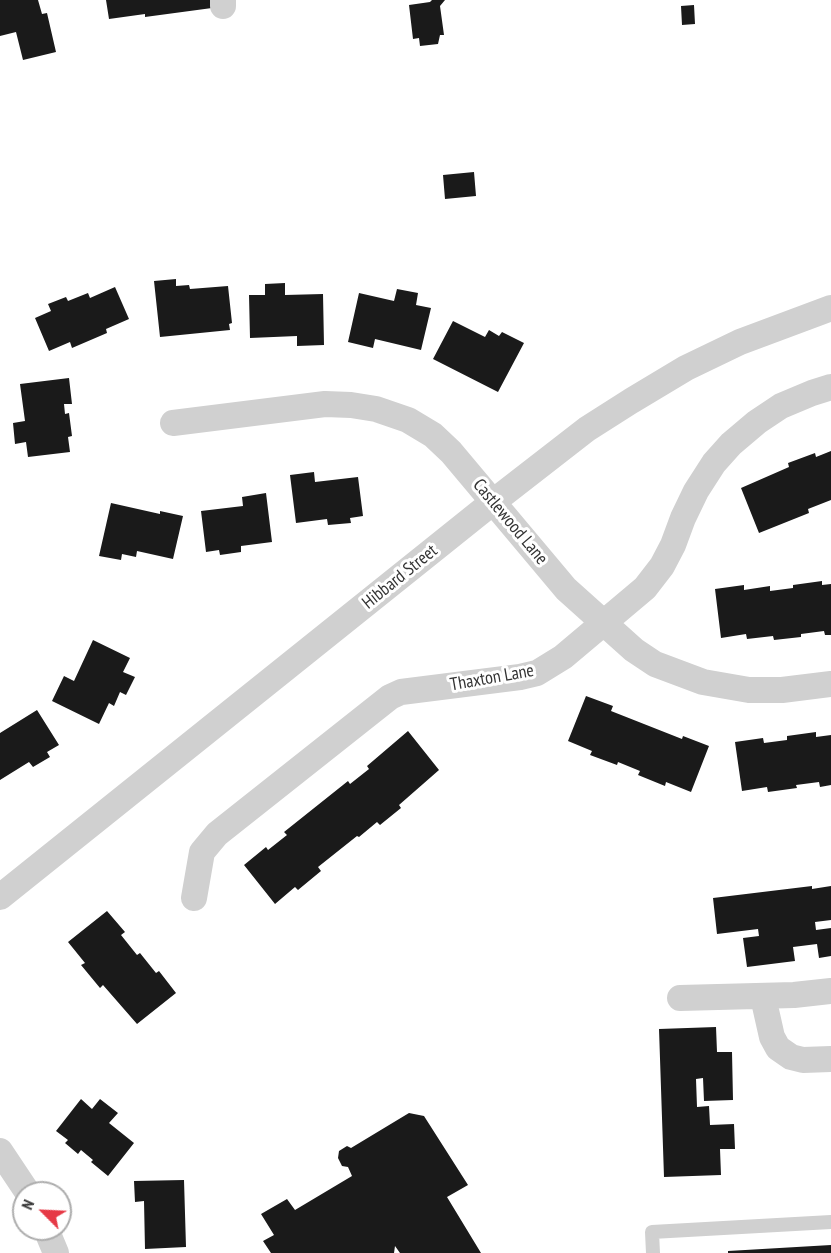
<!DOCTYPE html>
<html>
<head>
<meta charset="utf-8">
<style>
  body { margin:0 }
  #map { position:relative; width:831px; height:1253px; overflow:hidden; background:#fff; font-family:"PT Sans Narrow",sans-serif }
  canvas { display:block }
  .north { position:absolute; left:12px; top:1181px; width:60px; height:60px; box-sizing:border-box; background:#fff; border:2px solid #adadad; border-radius:50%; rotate:294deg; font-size:16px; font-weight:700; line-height:24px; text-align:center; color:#333 }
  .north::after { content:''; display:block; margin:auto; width:21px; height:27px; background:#e63946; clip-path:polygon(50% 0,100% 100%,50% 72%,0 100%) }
</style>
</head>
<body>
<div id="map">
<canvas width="831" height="1253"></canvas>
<div class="north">N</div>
</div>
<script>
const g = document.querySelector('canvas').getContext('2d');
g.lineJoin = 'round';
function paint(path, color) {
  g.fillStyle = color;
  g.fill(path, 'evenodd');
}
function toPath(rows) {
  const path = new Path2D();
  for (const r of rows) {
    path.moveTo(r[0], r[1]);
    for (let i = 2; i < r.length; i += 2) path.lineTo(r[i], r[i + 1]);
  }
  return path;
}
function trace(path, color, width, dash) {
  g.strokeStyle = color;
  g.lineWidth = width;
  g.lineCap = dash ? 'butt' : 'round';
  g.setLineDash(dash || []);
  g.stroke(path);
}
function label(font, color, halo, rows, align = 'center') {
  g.font = font + ' "PT Sans Narrow",sans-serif';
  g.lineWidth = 6;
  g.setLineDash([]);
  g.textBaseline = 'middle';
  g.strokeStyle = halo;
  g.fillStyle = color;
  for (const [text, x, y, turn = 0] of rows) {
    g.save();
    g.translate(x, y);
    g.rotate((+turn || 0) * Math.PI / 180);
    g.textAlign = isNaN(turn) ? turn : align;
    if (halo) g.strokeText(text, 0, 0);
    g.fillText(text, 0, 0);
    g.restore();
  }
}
paint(toPath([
  [0,0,38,0,42,14,47,13,56,52,23,60,16,32,0,36],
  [106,0,211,0,212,8,145,17,145,14,109,19],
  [432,0,445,0,440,6,444,35,440,35,438,44,420,46,419,38,413,39,409,5,430,2],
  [694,5,695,24,682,25,681,6],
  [474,172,476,196,445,199,443,175],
  [176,279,176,286,189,285,190,289,228,286,232,323,229,324,230,330,160,337,154,281],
  [285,283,285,295,323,294,324,345,297,346,297,336,250,338,249,295,265,295,265,284],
  [115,287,129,319,106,329,107,333,72,348,70,342,49,351,35,318,51,311,48,304,66,297,68,301,88,293,90,298],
  [397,289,418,293,416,305,431,308,421,350,375,339,373,348,348,342,359,293,394,301],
  [453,321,485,337,489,330,499,336,502,332,524,343,498,392,433,359],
  [69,378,72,404,64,404,65,414,69,413,72,436,68,437,70,452,28,457,26,442,15,444,13,423,25,421,20,384],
  [831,451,831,500,808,509,809,513,759,533,741,488,789,467,788,463,815,453,816,457],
  [314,472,315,482,358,477,363,516,350,518,351,523,328,525,327,519,296,523,290,475],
  [266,493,272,542,241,546,241,552,220,555,219,550,206,552,201,511,243,506,242,497],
  [111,503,160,514,160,511,183,516,173,559,137,551,136,557,122,554,121,560,99,556],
  [822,581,822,585,831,584,831,635,825,635,824,631,801,634,801,637,774,640,773,636,747,639,746,634,721,638,715,589,744,585,744,590,770,586,770,591,793,588,793,585],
  [93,640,130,658,123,672,135,677,126,695,120,692,114,706,109,703,99,724,52,701,64,676,74,681],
  [586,696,613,706,611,711,682,739,683,736,709,746,691,792,666,782,665,786,638,775,640,771,618,762,617,765,590,755,592,751,568,741],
  [37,710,59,745,47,752,50,757,33,767,29,762,0,780,0,733],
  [408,731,439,770,399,805,401,808,380,825,377,822,359,837,357,836,318,867,321,871,298,890,295,887,275,904,244,865,266,847,268,850,287,835,284,832,348,781,350,784,369,769,367,766],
  [816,732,816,737,831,735,831,785,820,787,819,782,796,785,797,788,768,792,767,787,742,791,735,742,763,738,764,743,787,740,787,736],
  [812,886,812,889,831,886,831,920,815,922,816,930,831,928,831,956,819,958,817,944,793,947,795,961,747,967,743,938,759,936,758,929,717,934,713,898],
  [107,911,125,932,121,935,137,955,140,953,156,973,159,971,176,993,137,1024,103,985,100,988,81,965,85,963,68,942],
  [716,1027,717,1052,732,1052,733,1100,704,1101,703,1078,696,1079,697,1107,709,1106,710,1125,734,1124,735,1149,720,1149,721,1175,664,1177,659,1029],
  [81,1099,92,1109,100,1099,118,1113,109,1123,134,1143,108,1176,91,1162,93,1160,81,1150,78,1154,65,1143,68,1140,56,1131],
  [409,1113,424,1116,468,1185,447,1197,481,1253,400,1253,395,1246,394,1253,271,1253,263,1241,274,1235,261,1214,287,1199,295,1210,352,1176,348,1167,342,1166,338,1158,339,1151,347,1146,351,1148],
  [184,1180,186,1247,145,1249,144,1201,135,1202,134,1181],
  [831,1245,831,1253,728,1253,728,1251]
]), '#1a1a1a');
trace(toPath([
  [653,1253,652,1232,831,1222]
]), '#d0d0d0', 14);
trace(toPath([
  [223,6,223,0],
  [173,423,325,404,351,405,376,409,408,420,433,435,451,452,566,589,634,650,655,664,703,682,749,690,782,690,831,684],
  [0,897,493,502,587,429,631,401,686,368,740,342,831,308],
  [194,898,202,852,217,834,390,697,401,692,520,677,537,673,563,657,645,588,662,566,673,545,683,518,696,491,714,463,731,444,757,422,781,406,812,393,831,387],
  [763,997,772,1037,778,1048,791,1057,803,1060,831,1059],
  [680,998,794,995,831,991],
  [0,1151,28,1193],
  [46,1229,56,1253]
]), '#d0d0d0', 26);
label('18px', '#333', '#fff', [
  ["Castlewood Lane",510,522,50],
  ["Hibbard Street",400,577,-39],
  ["Thaxton Lane",492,678,-10]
]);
</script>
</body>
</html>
